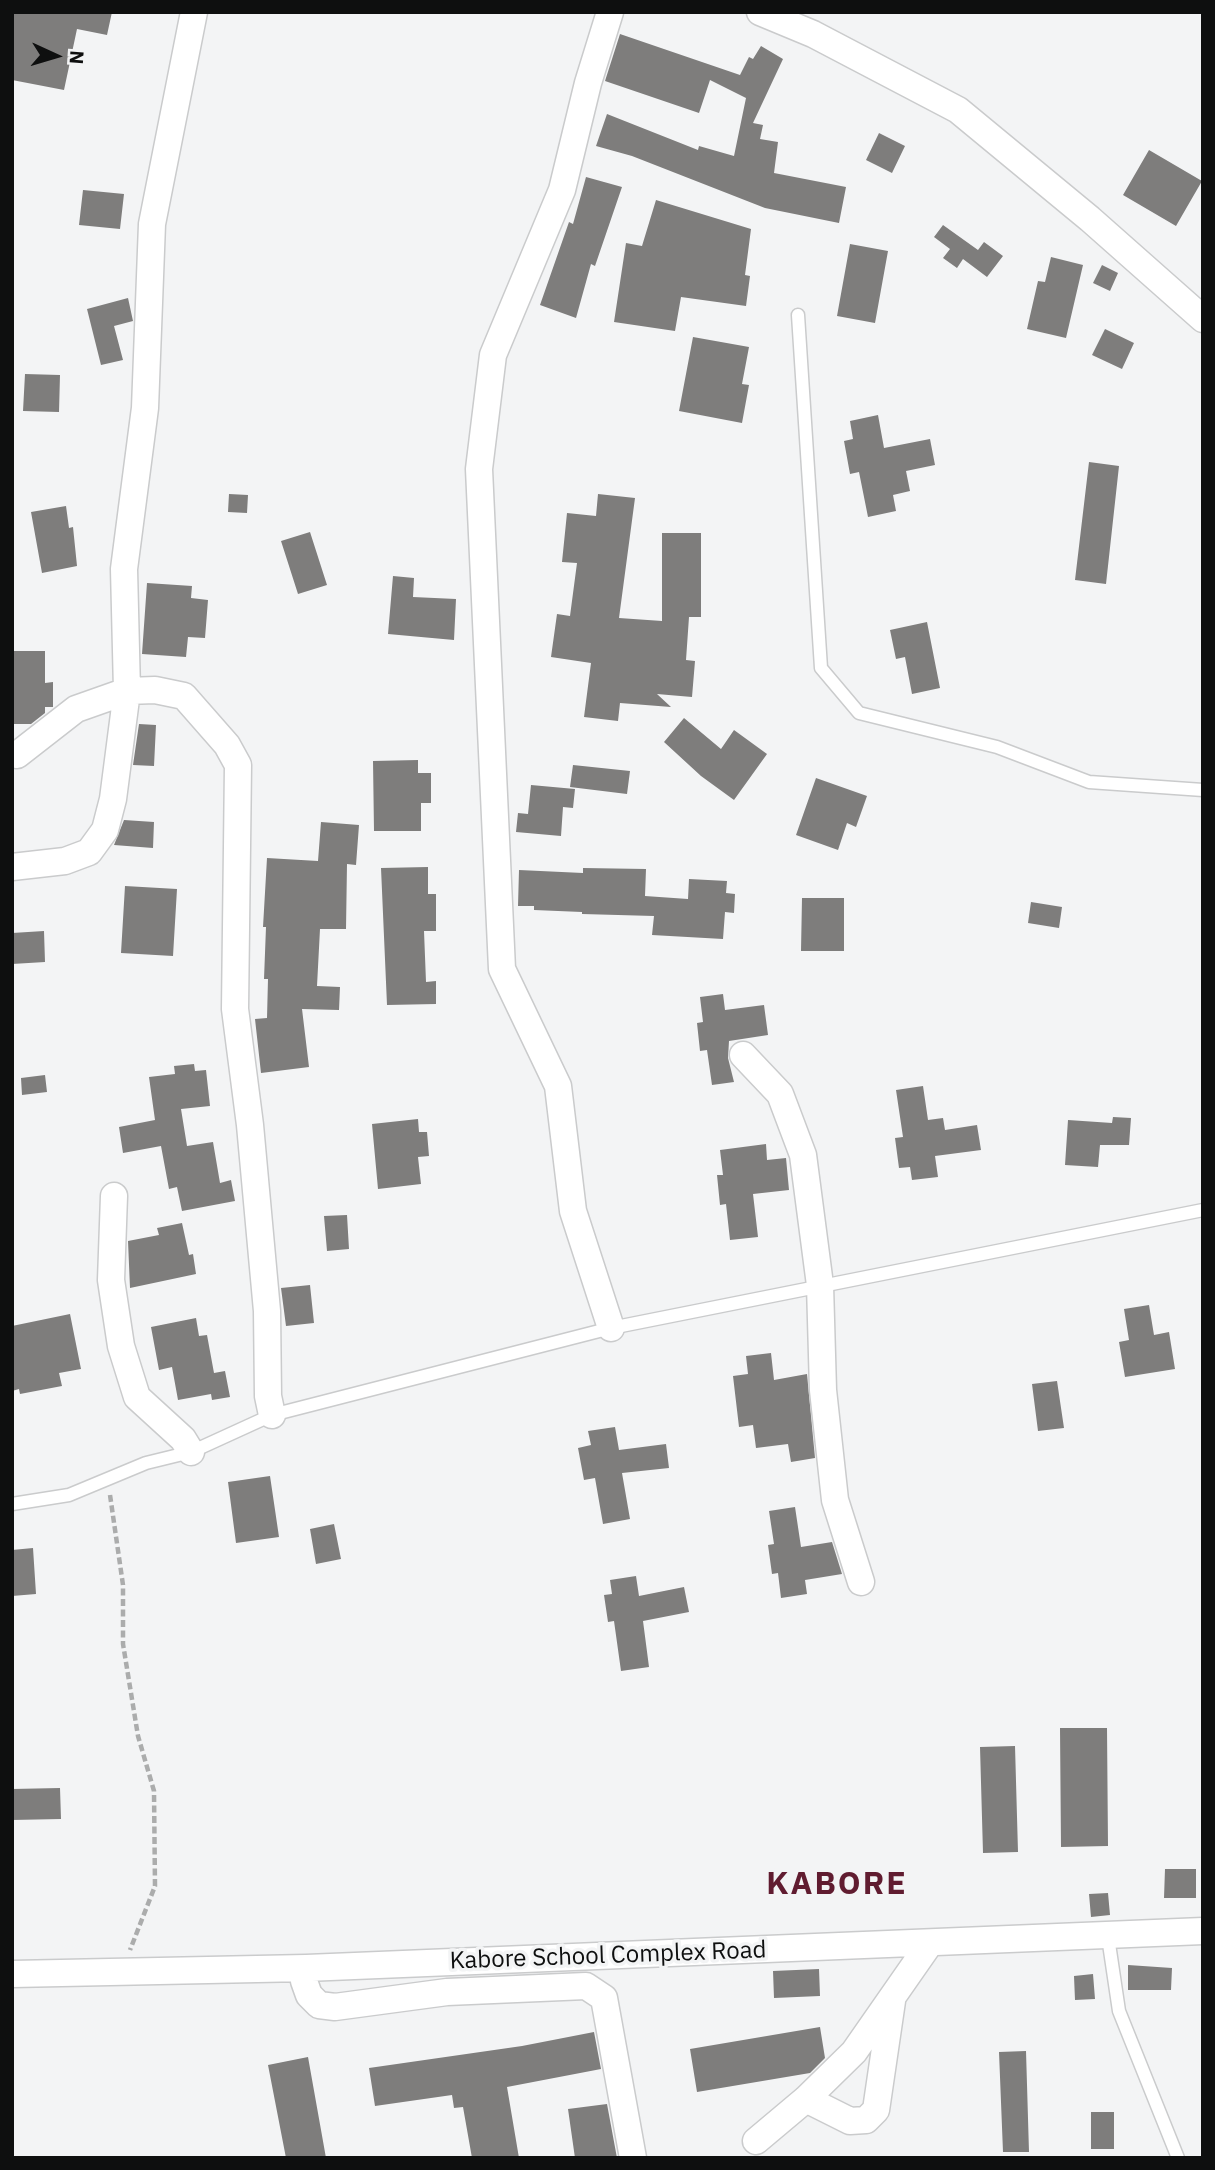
<!DOCTYPE html>
<html>
<head>
<meta charset="utf-8">
<style>
  body { margin:0 }
  #map { position:relative; width:1215px; height:2170px; overflow:hidden; background:#f3f4f5; font-family:"IBM Plex Sans",sans-serif }
  canvas { display:block }
  .frame { position:absolute; inset:0; border:14px solid #0e0f0f; pointer-events:none }
  .north { position:absolute; left:21px; top:21px; width:70px; height:70px; -webkit-text-stroke:5px #f3f4f5; paint-order:stroke; rotate:94deg; font-size:19px; font-weight:700; line-height:28px; text-align:center; color:#0e0f0f }
  .north::after { content:''; display:block; margin:auto; width:24px; height:32px; background:#0e0f0f; clip-path:polygon(50% 0,100% 100%,50% 72%,0 100%) }
</style>
</head>
<body>
<div id="map">
<canvas width="1215" height="2170"></canvas>
<div class="frame"></div>
<div class="north">N</div>
</div>
<script>
const g = document.querySelector('canvas').getContext('2d');
g.lineJoin = 'round';
function paint(path, color) {
  g.fillStyle = color;
  g.fill(path, 'evenodd');
}
function toPath(rows) {
  const path = new Path2D();
  for (const r of rows) {
    path.moveTo(r[0], r[1]);
    for (let i = 2; i < r.length; i += 2) path.lineTo(r[i], r[i + 1]);
  }
  return path;
}
function trace(path, color, width, dash) {
  g.strokeStyle = color;
  g.lineWidth = width;
  g.lineCap = dash ? 'butt' : 'round';
  g.setLineDash(dash || []);
  g.stroke(path);
}
function label(font, color, halo, rows, align = 'center') {
  g.font = font + ' "IBM Plex Sans",sans-serif';
  g.lineWidth = 7;
  g.setLineDash([]);
  g.textBaseline = 'middle';
  g.strokeStyle = halo;
  g.fillStyle = color;
  for (const [text, x, y, turn = 0] of rows) {
    g.save();
    g.translate(x, y);
    g.rotate((+turn || 0) * Math.PI / 180);
    g.textAlign = isNaN(turn) ? turn : align;
    if (halo) g.strokeText(text, 0, 0);
    g.fillText(text, 0, 0);
    g.restore();
  }
}
paint(toPath([
  [12,12,112,12,107,35,77,29,64,90,12,80],
  [620,34,740,75,749,57,753,59,761,46,783,59,753,123,763,125,760,139,778,142,774,173,846,187,839,223,765,208,632,156,596,146,607,114,698,150,699,146,734,156,746,98,710,80,699,113,605,81],
  [879,133,905,146,892,173,866,160],
  [1149,150,1202,181,1176,226,1123,195],
  [586,177,622,187,595,266,591,264,576,318,540,305,569,222,573,224],
  [83,190,124,194,120,229,79,225],
  [656,200,751,229,745,275,750,276,746,306,681,297,675,331,614,322,626,243,642,246],
  [943,225,978,250,984,242,1003,256,987,277,963,259,957,268,943,258,950,249,934,237],
  [850,244,888,251,875,323,837,316],
  [1051,257,1083,265,1066,338,1027,329,1038,281,1045,282],
  [1102,265,1118,273,1110,291,1093,283],
  [128,298,133,321,114,326,123,360,101,365,87,309],
  [1105,329,1134,343,1122,369,1092,355],
  [693,337,749,347,742,384,749,385,742,423,679,411],
  [25,374,60,375,59,412,23,411],
  [878,415,884,448,930,439,935,465,906,471,910,491,893,495,896,511,868,517,859,472,850,474,844,441,853,439,850,421],
  [1089,462,1119,466,1106,584,1075,580],
  [229,494,248,495,247,513,228,512],
  [598,494,635,498,619,618,662,621,662,533,701,533,701,617,689,617,686,660,695,661,692,697,657,694,671,707,620,703,618,721,584,717,591,663,551,657,557,614,570,616,577,563,562,562,567,513,596,516],
  [66,506,69,528,73,527,77,566,42,573,31,512],
  [310,532,327,585,298,594,281,541],
  [393,576,414,578,413,597,456,599,454,640,388,634],
  [147,583,192,586,191,598,208,600,205,638,188,637,186,657,142,654],
  [927,622,940,688,912,694,905,657,896,659,890,630],
  [12,651,45,651,45,683,53,682,53,707,45,707,45,713,31,724,12,724],
  [684,718,721,749,734,730,767,754,734,800,701,776,664,742],
  [139,724,156,725,154,766,133,765],
  [418,760,418,773,431,773,431,803,421,803,421,831,374,831,373,761],
  [573,765,630,771,627,794,570,787],
  [816,778,867,796,856,827,847,823,838,850,796,835],
  [531,785,575,789,573,808,563,807,561,836,516,832,518,813,528,814],
  [124,820,154,822,153,848,114,845],
  [321,822,359,825,356,865,347,864,346,929,320,929,317,986,340,987,339,1010,302,1009,309,1067,261,1073,255,1019,267,1018,268,979,264,979,266,927,263,927,267,858,318,861],
  [428,867,428,894,436,894,436,931,424,931,426,982,436,981,436,1004,387,1005,381,868],
  [583,868,646,869,645,896,688,899,689,879,727,881,726,893,735,894,734,913,725,912,723,939,652,935,654,916,582,914,582,912,534,910,534,906,518,906,519,870,583,873],
  [125,886,177,889,173,956,121,953],
  [802,898,844,898,844,951,801,951],
  [1031,902,1062,907,1059,928,1028,923],
  [44,931,45,962,12,964,12,933],
  [723,994,725,1010,764,1005,768,1035,729,1041,728,1058,734,1082,712,1085,707,1050,700,1051,697,1023,703,1022,700,997],
  [194,1064,195,1071,206,1070,210,1106,181,1109,187,1146,213,1142,220,1183,231,1180,235,1201,182,1211,177,1187,169,1189,161,1146,123,1153,119,1127,155,1120,149,1077,175,1074,174,1066],
  [45,1075,47,1092,22,1095,21,1078],
  [923,1086,928,1120,943,1118,945,1130,977,1125,981,1150,935,1156,938,1177,912,1180,910,1167,899,1168,895,1138,903,1137,896,1090],
  [1113,1117,1131,1118,1129,1145,1100,1145,1098,1167,1065,1165,1068,1120,1112,1123],
  [418,1119,419,1132,427,1132,429,1156,418,1157,421,1184,378,1189,372,1124],
  [766,1144,767,1160,786,1158,789,1190,753,1194,758,1237,730,1240,726,1204,720,1205,717,1175,723,1175,720,1150],
  [347,1215,349,1249,327,1251,324,1216],
  [182,1223,189,1255,193,1254,196,1274,130,1288,128,1241,159,1235,157,1228],
  [310,1285,314,1323,286,1326,281,1288],
  [1149,1305,1154,1335,1169,1332,1175,1369,1125,1377,1119,1342,1129,1340,1124,1309],
  [70,1314,81,1369,59,1373,62,1386,20,1394,19,1389,12,1391,12,1326],
  [196,1318,199,1336,207,1335,214,1373,225,1371,230,1397,212,1400,211,1394,178,1400,172,1367,159,1370,151,1327],
  [771,1353,774,1380,807,1374,815,1458,791,1462,788,1444,756,1448,753,1425,739,1427,733,1376,748,1374,746,1356],
  [1057,1381,1064,1428,1038,1431,1032,1384],
  [615,1427,619,1450,666,1444,669,1468,622,1473,630,1519,603,1524,595,1478,584,1480,578,1448,591,1445,588,1431],
  [270,1476,279,1537,236,1543,228,1482],
  [795,1507,801,1547,832,1542,842,1574,805,1580,807,1594,781,1598,778,1573,772,1574,768,1545,774,1544,769,1511],
  [334,1524,341,1559,316,1564,310,1529],
  [33,1548,36,1594,12,1596,12,1550],
  [636,1576,639,1596,684,1587,689,1612,643,1621,649,1667,621,1671,614,1621,608,1622,604,1595,612,1594,610,1580],
  [1060,1728,1107,1728,1108,1846,1061,1847],
  [1015,1746,1018,1852,983,1853,980,1747],
  [60,1788,61,1819,12,1820,12,1789],
  [1165,1869,1196,1869,1196,1898,1164,1898],
  [1108,1893,1110,1915,1091,1917,1089,1894],
  [1128,1965,1172,1968,1171,1990,1128,1990],
  [819,1969,820,1996,774,1998,773,1971],
  [1093,1974,1095,1999,1075,2000,1074,1976],
  [820,2027,825,2058,810,2073,697,2092,690,2049],
  [594,2032,601,2069,507,2087,519,2158,472,2158,463,2107,454,2108,452,2095,375,2106,369,2068,522,2046],
  [1026,2051,1029,2152,1003,2152,999,2052],
  [308,2057,326,2158,286,2158,268,2065],
  [607,2104,617,2158,575,2158,568,2109],
  [1091,2112,1114,2112,1114,2149,1091,2149]
]), '#7e7d7c');
const service = toPath([
  [798,315,821,668,859,713,997,747,1089,782,1203,790],
  [12,1504,69,1495,146,1463,191,1452,272,1415,611,1328,1203,1210],
  [1108,1937,1119,2011,1178,2158]
]);
const minor = toPath([
  [610,12,588,83,562,190,493,355,479,469,502,969,558,1086,573,1211,611,1328],
  [760,12,813,34,958,110,1090,219,1203,319],
  [12,754,17,755,76,709,127,691,155,690,184,696,227,745,238,765,235,1009,250,1125,267,1311,268,1396,272,1415],
  [12,867,65,861,89,852,105,830,113,799,127,691,124,569,145,408,152,224,194,12],
  [743,1055,780,1094,803,1155,820,1285,823,1390,835,1500,861,1582],
  [114,1196,111,1280,121,1346,137,1397,183,1439,191,1452],
  [306,1968,304,1981,309,1995,319,2005,335,2007,447,1992,586,1986,604,1998,633,2158],
  [12,1974,306,1968,1203,1931],
  [806,2099,850,2121,866,2120,876,2110,892,2001],
  [756,2141,806,2099,854,2052,930,1943]
]);
trace(service, '#cacbcc', 15);
trace(minor, '#cacbcc', 29);
trace(toPath([
  [110,1495,123,1585,123,1644,138,1736,154,1791,155,1886,130,1950]
]), '#abacac', 4.5, [7, 3.5]);
trace(service, '#fff', 12);
trace(minor, '#fff', 26);
label('24px', '#0e0f0f', '#f3f4f5', [
  ["Kabore School Complex Road",608,1956,-2]
]);
g.letterSpacing = '2px';
label('bold 32px', '#601c30', '#f3f4f5', [
  ["KABORE",837,1885]
]);
g.letterSpacing = '0px';
</script>
</body>
</html>
